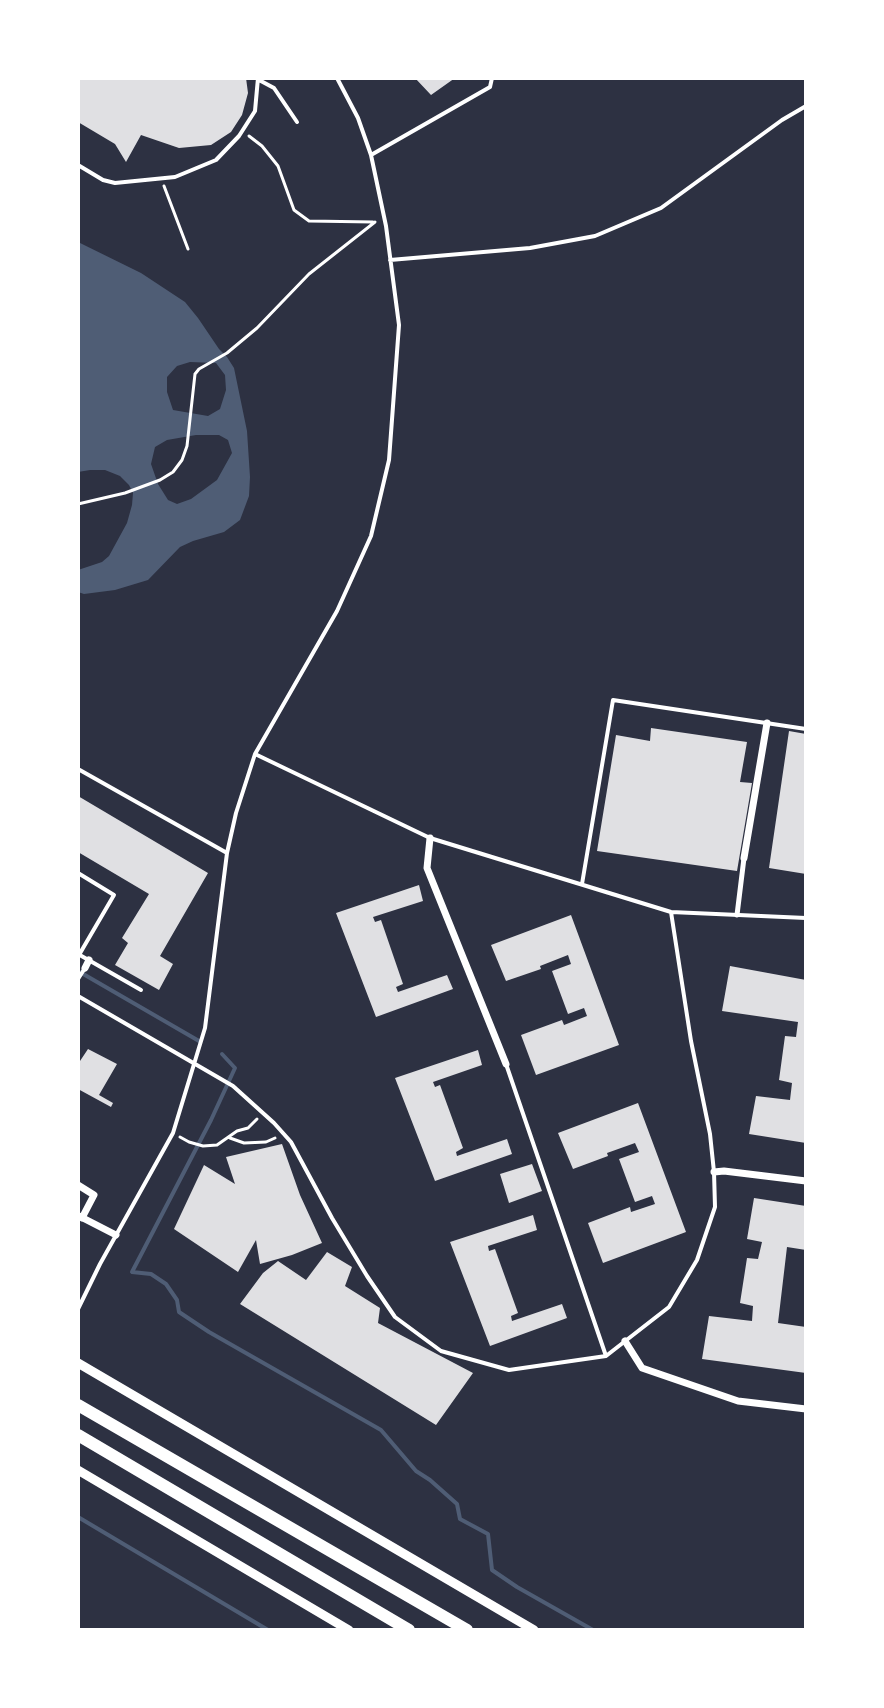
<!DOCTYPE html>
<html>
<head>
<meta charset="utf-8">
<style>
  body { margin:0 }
  #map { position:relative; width:884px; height:1708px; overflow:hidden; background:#2d3142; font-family:Montserrat,sans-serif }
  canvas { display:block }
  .frame { position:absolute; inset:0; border:80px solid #fff; pointer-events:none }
</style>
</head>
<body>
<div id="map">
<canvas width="884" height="1708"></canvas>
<div class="frame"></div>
</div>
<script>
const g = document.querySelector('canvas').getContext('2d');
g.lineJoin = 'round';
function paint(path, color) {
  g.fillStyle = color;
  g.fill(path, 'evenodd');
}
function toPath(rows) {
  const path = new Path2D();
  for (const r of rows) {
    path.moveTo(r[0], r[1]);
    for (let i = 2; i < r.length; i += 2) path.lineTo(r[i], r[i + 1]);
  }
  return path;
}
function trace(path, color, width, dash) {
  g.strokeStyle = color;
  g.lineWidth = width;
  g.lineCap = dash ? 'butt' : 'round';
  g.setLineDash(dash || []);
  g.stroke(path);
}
paint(toPath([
  [78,242,141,273,185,302,198,318,219,349,227,357,234,368,247,431,250,477,249,496,240,520,224,532,193,541,180,547,148,580,115,590,84,594,78,592,78,570,102,562,109,556,127,523,132,505,133,493,129,485,120,476,105,470,90,470,78,472],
  [190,362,216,363,225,375,226,390,220,409,208,416,173,410,167,392,167,377,177,366],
  [196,435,219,435,228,440,232,453,217,480,191,499,177,504,168,500,158,484,151,464,155,447,167,440]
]), '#4f5d75');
trace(toPath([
  [78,971,199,1041],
  [222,1054,235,1068,211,1120,132,1272,151,1274,166,1284,177,1300,179,1312,209,1332,381,1430,416,1471,430,1480,457,1504,460,1519,488,1534,492,1570,517,1587,593,1630],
  [78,1517,268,1630]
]), '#4f5d75', 4);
paint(toPath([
  [78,78,246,78,248,93,242,115,231,132,211,145,179,148,141,135,126,162,115,144,78,122],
  [415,78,455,78,431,95],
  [651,728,747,742,740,782,752,783,737,871,597,851,616,735,650,741],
  [789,731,806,734,806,874,769,868],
  [78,796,208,873,160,956,173,964,159,990,115,965,128,943,122,938,149,894,78,852],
  [419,885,423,901,373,917,375,922,381,920,403,984,396,987,398,992,447,975,453,989,376,1017,336,913],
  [571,915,619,1045,536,1075,521,1035,562,1020,564,1025,587,1016,584,1008,568,1014,552,971,571,964,568,955,540,966,541,969,506,981,491,945],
  [730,966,806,980,806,1143,749,1134,756,1096,790,1100,792,1083,779,1080,785,1036,796,1037,798,1022,722,1011],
  [88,1049,117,1064,99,1095,113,1103,111,1107,78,1089,78,1060,80,1061],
  [478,1050,482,1065,433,1082,435,1087,440,1085,463,1148,456,1152,457,1156,507,1139,512,1154,435,1181,395,1078],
  [638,1103,686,1232,603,1263,588,1223,630,1207,631,1212,655,1204,652,1196,635,1202,619,1159,639,1152,635,1143,607,1153,608,1156,573,1169,558,1133],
  [282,1144,300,1195,322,1243,292,1255,260,1264,256,1240,238,1272,174,1229,204,1165,235,1184,226,1157],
  [532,1164,542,1191,509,1203,500,1174],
  [754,1198,806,1206,806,1250,787,1247,778,1323,806,1327,806,1373,702,1359,709,1316,752,1321,753,1306,740,1303,747,1258,758,1259,762,1242,747,1239],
  [533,1215,537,1230,488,1246,489,1251,495,1249,518,1313,511,1316,512,1321,562,1304,567,1318,490,1346,450,1242],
  [327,1252,352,1267,345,1286,380,1308,378,1323,473,1373,436,1425,240,1304,263,1273,278,1261,306,1280]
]), '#e0e0e3');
trace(toPath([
  [249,136,262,146,278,166,294,210,309,221,373,222],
  [164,186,188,249],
  [78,504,125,493,160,480,173,472,182,460,187,446,195,374,199,369,227,353,257,328,309,274,375,222],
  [180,1137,189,1142,203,1146,217,1145,237,1131,248,1128,257,1119],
  [230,1138,244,1143,266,1142,275,1138]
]), '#fff', 3);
trace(toPath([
  [259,80,274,88,297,122],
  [371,155,490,87,492,78],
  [78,165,103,180,115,183,175,177,216,160,239,136,255,111,258,78],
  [390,260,530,248,595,236,661,208,782,120,806,106],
  [255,754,430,838,671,912,806,918],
  [78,769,227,853],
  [78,873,114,895,79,955],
  [582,884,613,700,806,729],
  [78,954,141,990],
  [78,979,85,968],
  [78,996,233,1086,274,1123,291,1142,332,1218,367,1276,395,1317,441,1351,509,1370,606,1356,669,1307,697,1260,715,1207,714,1172,710,1134,691,1041,671,912],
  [506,1064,606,1356],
  [78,1309,100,1264,173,1133,205,1028,227,853,236,813,255,754,337,611,371,536,389,460,399,325,386,226,371,155,358,118,337,78]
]), '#fff', 4);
trace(toPath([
  [737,915,744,858]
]), '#fff', 5);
trace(toPath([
  [430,838,427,868,506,1064],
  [744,858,767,723],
  [85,968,89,960],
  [714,1172,724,1171,806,1181],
  [78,1185,94,1195,82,1218],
  [79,1216,116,1235],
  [625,1341,642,1368,738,1401,806,1409]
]), '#fff', 7);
trace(toPath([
  [78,1363,534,1630],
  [78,1470,349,1630]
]), '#fff', 9);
trace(toPath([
  [78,1405,467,1630],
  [78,1435,409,1630]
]), '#fff', 12);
</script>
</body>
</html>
